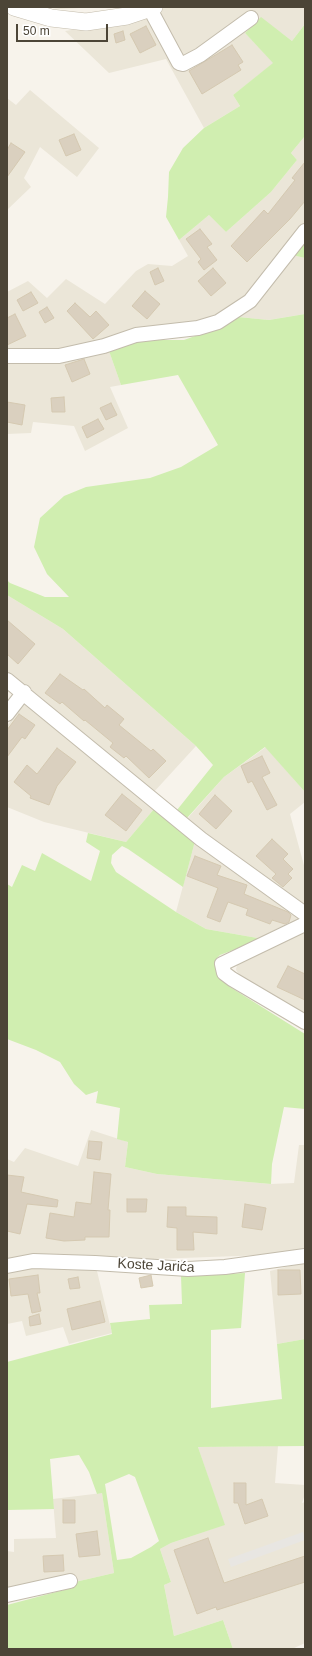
<!DOCTYPE html>
<html>
<head>
<meta charset="utf-8">
<style>
  body { margin:0 }
  #map { position:relative; width:312px; height:1656px; overflow:hidden; background:#f7f3eb; font-family:Arial,sans-serif }
  canvas { display:block }
  .frame { position:absolute; inset:0; border:8px solid #4c4537; pointer-events:none }
  .scale { position:absolute; left:16px; top:24px; width:92px; height:18px; box-sizing:border-box; border:2px solid #4c4537; border-top:0; padding-left:5px; font-size:12px; line-height:14px; white-space:nowrap; color:#4c4537; -webkit-text-stroke:3px #fff; paint-order:stroke }
</style>
</head>
<body>
<div id="map">
<canvas width="312" height="1656"></canvas>
<div class="frame"></div>
<div class="scale">50 m</div>
</div>
<script>
const g = document.querySelector('canvas').getContext('2d');
g.lineJoin = 'round';
function paint(path, color) {
  g.fillStyle = color;
  g.fill(path, 'evenodd');
}
function toPath(rows) {
  const path = new Path2D();
  for (const r of rows) {
    path.moveTo(r[0], r[1]);
    for (let i = 2; i < r.length; i += 2) path.lineTo(r[i], r[i + 1]);
  }
  return path;
}
function trace(path, color, width, dash) {
  g.strokeStyle = color;
  g.lineWidth = width;
  g.lineCap = dash ? 'butt' : 'round';
  g.setLineDash(dash || []);
  g.stroke(path);
}
function label(font, color, halo, rows, align = 'center') {
  g.font = font + ' Arial,sans-serif';
  g.lineWidth = 3.5;
  g.setLineDash([]);
  g.textBaseline = 'middle';
  g.strokeStyle = halo;
  g.fillStyle = color;
  for (const [text, x, y, turn = 0] of rows) {
    g.save();
    g.translate(x, y);
    g.rotate((+turn || 0) * Math.PI / 180);
    g.textAlign = isNaN(turn) ? turn : align;
    if (halo) g.strokeText(text, 0, 0);
    g.fillText(text, 0, 0);
    g.restore();
  }
}
paint(toPath([
  [45,7,102,7,59,9],
  [159,7,305,7,305,24,292,41,261,18,245,33,274,63,233,95,240,106,204,128,166,59,109,73,65,31,122,22],
  [30,90,99,148,77,177,40,147,24,178,31,187,7,210,7,98,16,105],
  [305,136,305,223,246,298,209,320,107,339,61,351,7,352,7,292,28,281,47,298,66,279,105,304,136,271,148,264,172,266,188,256,179,240,209,215,226,232,271,192,297,160,291,153],
  [292,255,305,258,305,314,269,320,238,317,266,292],
  [109,351,121,385,110,387,128,428,85,451,74,426,33,422,31,433,7,434,7,362,30,364,59,363],
  [7,595,63,629,196,746,153,793,7,674],
  [25,703,154,809,126,842,44,822,7,807,7,726],
  [266,747,305,792,305,802,290,814,305,869,305,908,187,819,224,777],
  [195,841,303,918,263,939,206,929,176,912],
  [305,930,305,1014,242,979,236,970,237,964],
  [91,1130,128,1142,125,1167,157,1174,271,1184,294,1183,299,1145,305,1145,305,1248,267,1255,153,1259,26,1258,7,1261,7,1159,14,1162,25,1148,78,1166],
  [305,1262,305,1339,277,1344,270,1271],
  [33,1267,96,1267,112,1333,69,1344,63,1327,26,1336,22,1321,7,1324,7,1271],
  [278,1446,275,1483,305,1485,305,1494,302,1503,305,1502,305,1643,292,1649,233,1649,223,1620,174,1636,164,1585,171,1582,160,1549,171,1543,224,1525,198,1447],
  [102,1493,114,1573,75,1582,7,1591,7,1551,14,1552,14,1539,56,1538,53,1499]
]), '#ebe6d8');
paint(toPath([
  [261,17,292,41,305,24,305,136,291,153,297,160,271,192,226,232,209,215,179,240,166,217,168,197,169,172,183,148,204,128,240,106,233,95,273,63,245,33],
  [305,238,305,258,292,255],
  [305,314,305,792,265,747,224,777,187,818,177,810,213,765,196,746,63,629,7,595,7,580,10,583,45,597,69,597,47,574,34,547,40,518,64,496,86,487,150,478,181,467,218,445,178,375,121,385,109,351,129,340,184,340,206,332,238,317,269,320],
  [154,809,195,841,183,887,128,849,122,846,112,855,111,863,116,872,176,912,206,929,263,939,220,955,215,960,220,973,230,987,305,1034,305,1109,284,1107,272,1164,271,1184,157,1174,125,1167,128,1142,117,1139,120,1108,96,1103,98,1091,86,1095,74,1084,60,1062,36,1050,7,1039,7,884,12,887,22,865,35,871,42,853,91,881,100,851,86,842,88,833,126,842],
  [245,1273,241,1328,211,1330,211,1408,282,1399,277,1344,305,1339,305,1446,198,1447,225,1525,171,1543,160,1549,171,1582,164,1585,174,1636,223,1620,233,1649,7,1649,7,1605,75,1587,75,1582,114,1573,102,1493,97,1494,89,1472,79,1455,50,1459,54,1509,7,1510,7,1362,112,1334,110,1323,150,1319,149,1305,182,1304,181,1276],
  [129,1474,135,1477,159,1541,151,1547,131,1558,117,1560,105,1484]
]), '#d0eeb0');
paint(toPath([
  [303,1532,305,1540,231,1567,228,1559]
]), '#e8e6e2');
const building = toPath([
  [146,26,156,45,140,53,130,34,146,26],
  [123,31,125,40,116,43,114,34,123,31],
  [232,45,243,62,238,65,241,70,202,94,189,71,232,45],
  [74,134,81,150,66,156,59,140,74,134],
  [11,143,25,152,7,177,7,150,11,143],
  [305,162,305,201,290,219,247,262,231,246,264,210,268,214,295,180,292,178,305,162],
  [200,229,212,244,207,247,217,260,204,270,198,262,201,259,186,239,200,229],
  [158,268,164,281,155,285,150,272,158,268],
  [213,268,226,283,211,296,198,281,213,268],
  [145,291,160,304,147,319,132,306,145,291],
  [31,292,38,303,23,311,17,300,31,292],
  [75,303,90,317,96,311,109,325,93,339,67,311,75,303],
  [47,307,54,318,45,323,39,312,47,307],
  [15,314,26,336,7,345,7,318,15,314],
  [84,359,90,374,72,382,65,365,84,359],
  [64,397,65,412,52,412,51,398,64,397],
  [7,402,25,405,22,425,7,422,7,402],
  [111,403,117,415,106,420,100,408,111,403],
  [98,419,104,429,87,438,82,427,98,419],
  [7,620,35,644,18,664,7,654,7,620],
  [60,674,83,690,84,689,105,708,107,705,124,719,119,725,151,751,153,749,166,761,149,778,126,756,124,758,110,747,113,743,85,720,84,721,62,702,60,704,45,693,60,674],
  [19,714,35,725,25,739,22,737,7,757,7,730,19,714],
  [57,748,76,762,57,786,49,805,30,798,31,796,14,782,27,765,37,774,57,748],
  [262,756,270,773,262,777,277,805,267,810,252,781,248,783,241,766,262,756],
  [122,794,142,810,126,831,105,815,122,794],
  [215,795,232,811,216,829,199,814,215,795],
  [272,839,288,854,283,859,293,869,288,874,292,878,283,887,272,878,276,874,256,856,272,839],
  [195,856,221,866,217,875,247,885,244,894,288,912,291,915,289,922,285,924,272,920,270,924,246,915,248,909,228,902,220,922,207,917,218,888,187,876,195,856],
  [288,966,305,974,305,1000,277,987,288,966],
  [89,1141,102,1142,100,1160,87,1158,89,1141],
  [94,1172,111,1174,108,1210,110,1210,109,1237,85,1237,85,1240,64,1241,46,1238,50,1213,74,1217,76,1202,91,1204,94,1172],
  [7,1175,24,1177,21,1192,58,1200,57,1207,27,1204,20,1234,7,1231,7,1175],
  [127,1199,147,1199,146,1212,127,1212,127,1199],
  [245,1204,266,1208,262,1230,242,1227,245,1204],
  [168,1207,186,1207,186,1216,217,1217,217,1234,193,1232,194,1250,177,1250,177,1228,167,1227,168,1207],
  [278,1270,300,1270,301,1294,278,1295,278,1270],
  [38,1275,40,1293,37,1293,41,1311,32,1313,28,1294,11,1296,9,1279,38,1275],
  [151,1275,153,1286,141,1288,139,1278,151,1275],
  [78,1277,80,1288,70,1289,68,1279,78,1277],
  [100,1301,105,1322,72,1330,67,1309,100,1301],
  [39,1314,41,1324,30,1326,29,1317,39,1314],
  [234,1483,246,1483,246,1505,262,1499,268,1516,245,1524,238,1503,234,1503,234,1483],
  [63,1500,75,1500,75,1523,63,1523,63,1500],
  [97,1531,100,1555,79,1557,76,1534,97,1531],
  [208,1538,224,1583,305,1556,305,1582,217,1610,216,1607,197,1614,174,1550,208,1538],
  [63,1555,64,1571,44,1572,43,1556,63,1555]
]);
paint(building, '#dad0bf');
trace(building, '#d5c9b1', 1);
const minor = toPath([
  [150,9,179,63,183,64,200,55,251,18],
  [7,356,59,356,104,346,136,335,198,328,218,322,250,301,305,231],
  [7,680,201,839,305,914],
  [7,714,24,692],
  [305,924,222,964,224,973,232,979,305,1022],
  [7,1266,33,1261,95,1263,188,1269,225,1267,305,1256],
  [7,1595,70,1581]
]);
const tertiary = toPath([
  [14,7,51,18,86,22,127,16,154,7]
]);
trace(minor, '#c3bcac', 16);
trace(tertiary, '#c3bcac', 18);
trace(minor, '#fff', 14);
trace(tertiary, '#fff', 17);
label('14px', '#4c4537', '#fff', [
  ["Koste Jarića",156,1266,3]
]);
</script>
</body>
</html>
